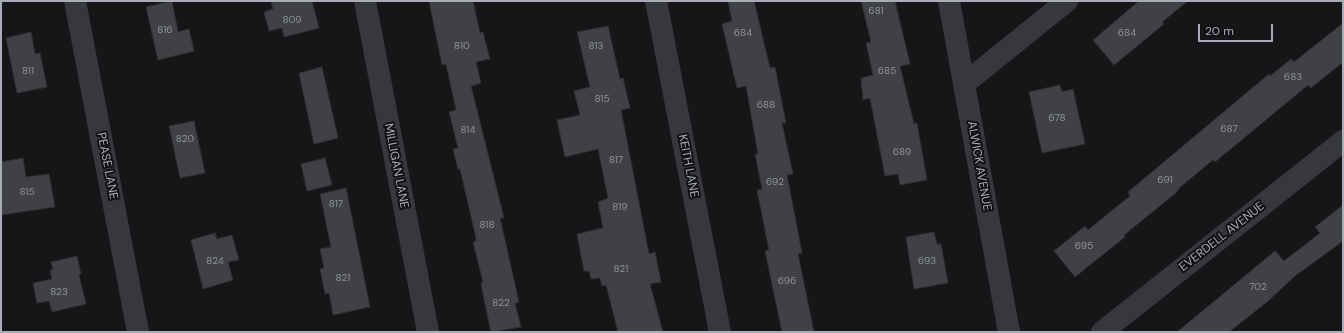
<!DOCTYPE html>
<html>
<head>
<meta charset="utf-8">
<style>
  body { margin:0 }
  #map { position:relative; width:1344px; height:333px; overflow:hidden; background:#161618; font-family:"DM Sans",sans-serif }
  canvas { display:block }
  .frame { position:absolute; inset:0; border:2px solid #a8adb8; pointer-events:none }
  .scale { position:absolute; left:1198px; top:24px; width:75px; height:18px; box-sizing:border-box; border:2px solid #a8adb8; border-top:0; padding-left:5px; font-size:12px; line-height:14px; white-space:nowrap; color:#a8adb8; -webkit-text-stroke:3px #111113; paint-order:stroke }
</style>
</head>
<body>
<div id="map">
<canvas width="1344" height="333"></canvas>
<div class="frame"></div>
<div class="scale">20 m</div>
</div>
<script>
const g = document.querySelector('canvas').getContext('2d');
g.lineJoin = 'round';
function paint(path, color) {
  g.fillStyle = color;
  g.fill(path, 'evenodd');
}
function toPath(rows) {
  const path = new Path2D();
  for (const r of rows) {
    path.moveTo(r[0], r[1]);
    for (let i = 2; i < r.length; i += 2) path.lineTo(r[i], r[i + 1]);
  }
  return path;
}
function trace(path, color, width, dash) {
  g.strokeStyle = color;
  g.lineWidth = width;
  g.lineCap = dash ? 'butt' : 'round';
  g.setLineDash(dash || []);
  g.stroke(path);
}
function label(font, color, halo, rows, align = 'center') {
  g.font = font + ' "DM Sans",sans-serif';
  g.lineWidth = 4;
  g.setLineDash([]);
  g.textBaseline = 'middle';
  g.strokeStyle = halo;
  g.fillStyle = color;
  for (const [text, x, y, turn = 0] of rows) {
    g.save();
    g.translate(x, y);
    g.rotate((+turn || 0) * Math.PI / 180);
    g.textAlign = isNaN(turn) ? turn : align;
    if (halo) g.strokeText(text, 0, 0);
    g.fillText(text, 0, 0);
    g.restore();
  }
}
const building = toPath([
  [172,1,178,32,189,29,194,51,158,60,146,7,172,1],
  [271,1,312,1,319,28,284,37,282,28,269,31,264,12,273,9,271,1],
  [429,1,473,1,480,33,483,32,490,59,476,62,481,83,471,86,504,218,500,218,519,302,515,303,521,327,491,332,484,300,481,283,483,282,473,242,476,241,476,238,460,169,458,169,453,149,458,148,449,112,456,110,446,64,442,65,429,1],
  [728,1,754,1,770,68,775,67,786,123,782,123,793,174,787,175,802,253,798,254,814,332,782,332,765,251,769,250,757,190,762,189,755,154,758,154,746,86,737,88,722,24,732,21,728,1],
  [861,1,895,1,910,64,900,66,914,124,917,123,927,180,900,185,898,174,885,176,870,98,863,100,861,78,873,75,866,43,871,42,861,1],
  [1139,1,1188,1,1162,22,1164,24,1114,65,1093,40,1139,1],
  [1343,23,1343,62,1311,88,1308,85,1215,162,1213,160,1179,188,1177,192,1124,235,1125,237,1075,277,1054,251,1085,226,1088,230,1130,196,1128,192,1269,74,1270,76,1291,59,1294,62,1343,23],
  [608,26,620,79,623,78,630,108,621,110,649,254,655,252,661,282,650,284,663,332,618,332,606,285,602,286,600,278,591,279,589,271,584,271,577,234,603,228,598,202,608,198,598,149,565,157,557,120,580,115,574,91,590,87,577,32,608,26],
  [31,32,35,54,40,53,47,87,17,93,6,38,31,32],
  [322,67,338,138,314,144,299,73,322,67],
  [1060,85,1062,92,1073,89,1085,144,1042,153,1029,92,1060,85],
  [194,121,205,173,180,178,169,126,194,121],
  [23,158,26,177,49,174,55,207,1,215,1,162,23,158],
  [325,158,332,185,307,191,301,164,325,158],
  [346,188,370,307,333,315,329,293,325,294,320,269,324,268,320,249,331,247,320,194,346,188],
  [1343,205,1343,241,1295,276,1267,302,1229,332,1177,332,1275,251,1284,261,1320,233,1315,227,1343,205],
  [934,232,937,244,941,244,948,283,914,289,906,237,934,232],
  [215,233,217,239,232,235,239,260,228,262,233,280,203,289,191,240,215,233],
  [77,256,81,274,79,275,86,304,52,312,49,301,37,303,33,283,52,279,50,270,53,270,51,262,77,256]
]);
paint(building, '#404145');
trace(building, '#303034', 1);
trace(toPath([
  [75,1,138,332],
  [365,1,428,332],
  [656,1,720,332],
  [949,1,1009,332],
  [964,84,1067,1],
  [1102,332,1343,141]
]), '#37383d', 22);
label('10px', '#8e929b', null, [
  ["681",876,11],
  ["809",292,20],
  ["816",165,30],
  ["684",743,33],
  ["684",1127,33],
  ["810",462,46],
  ["813",596,46],
  ["811",28,71],
  ["685",887,71],
  ["683",1293,77],
  ["815",602,99],
  ["688",766,105],
  ["678",1057,118],
  ["687",1229,129],
  ["814",468,130],
  ["820",185,139],
  ["689",902,152],
  ["817",616,160],
  ["691",1165,180],
  ["692",775,182],
  ["815",27,192],
  ["817",336,204],
  ["819",620,207],
  ["818",487,225],
  ["695",1084,246],
  ["824",215,261],
  ["693",927,261],
  ["821",621,269],
  ["821",343,278],
  ["696",787,281],
  ["702",1258,287],
  ["823",59,292],
  ["822",501,303]
]);
label('12px', '#a8adb8', '#111113', [
  ["PEASE LANE",107,166,79],
  ["MILLIGAN LANE",396,166,79],
  ["KEITH LANE",688,166,79],
  ["ALWICK AVENUE",979,166,80],
  ["EVERDELL AVENUE",1222,237,-38]
]);
</script>
</body>
</html>
